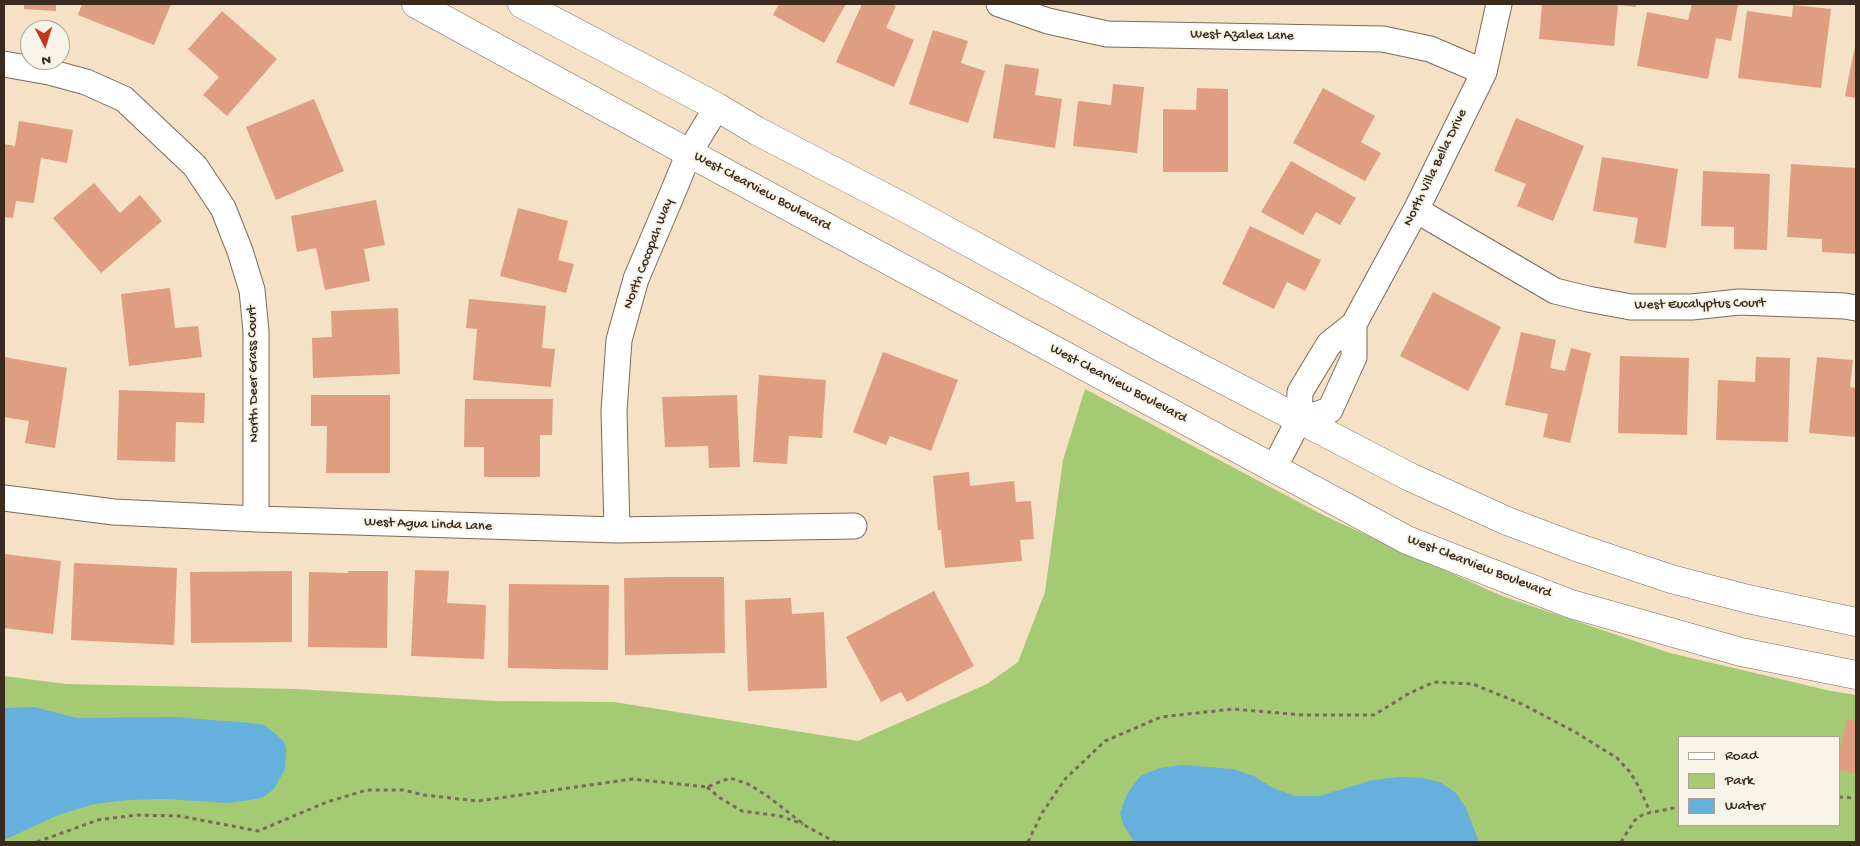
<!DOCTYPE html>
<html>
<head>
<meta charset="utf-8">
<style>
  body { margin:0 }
  #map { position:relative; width:1860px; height:846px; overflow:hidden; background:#f4e1c6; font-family:"Gochi Hand",sans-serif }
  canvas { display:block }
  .frame { position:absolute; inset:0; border:5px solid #3b2a1e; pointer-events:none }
  .legend { position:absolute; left:1678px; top:736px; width:162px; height:90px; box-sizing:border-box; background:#f7f3e8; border:1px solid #aca397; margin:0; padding:6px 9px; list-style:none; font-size:15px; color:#3b2a1e }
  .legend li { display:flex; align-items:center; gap:10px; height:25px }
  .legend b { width:25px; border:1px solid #aca397 }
  .north { position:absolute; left:20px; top:20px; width:50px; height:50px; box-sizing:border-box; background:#f7f3e8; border:1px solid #aca397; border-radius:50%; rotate:175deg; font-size:14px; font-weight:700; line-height:20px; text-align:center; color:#3b2a1e }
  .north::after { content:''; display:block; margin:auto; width:18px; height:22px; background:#c8321e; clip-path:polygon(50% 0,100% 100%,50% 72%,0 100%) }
</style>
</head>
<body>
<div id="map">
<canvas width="1860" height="846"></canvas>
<div class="frame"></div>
<ul class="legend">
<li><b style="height:6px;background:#fff"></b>Road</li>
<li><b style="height:14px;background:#a4ca74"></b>Park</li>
<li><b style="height:14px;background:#66b0de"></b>Water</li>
</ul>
<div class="north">N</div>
</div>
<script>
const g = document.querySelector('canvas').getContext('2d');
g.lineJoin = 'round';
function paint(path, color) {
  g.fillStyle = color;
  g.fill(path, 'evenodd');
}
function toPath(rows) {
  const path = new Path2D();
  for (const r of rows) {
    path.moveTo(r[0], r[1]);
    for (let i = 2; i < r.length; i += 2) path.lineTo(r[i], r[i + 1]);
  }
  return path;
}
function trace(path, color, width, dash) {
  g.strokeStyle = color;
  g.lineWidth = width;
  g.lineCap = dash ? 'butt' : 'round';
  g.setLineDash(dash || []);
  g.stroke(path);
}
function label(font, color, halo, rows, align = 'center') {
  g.font = font + ' "Gochi Hand",sans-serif';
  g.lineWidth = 4;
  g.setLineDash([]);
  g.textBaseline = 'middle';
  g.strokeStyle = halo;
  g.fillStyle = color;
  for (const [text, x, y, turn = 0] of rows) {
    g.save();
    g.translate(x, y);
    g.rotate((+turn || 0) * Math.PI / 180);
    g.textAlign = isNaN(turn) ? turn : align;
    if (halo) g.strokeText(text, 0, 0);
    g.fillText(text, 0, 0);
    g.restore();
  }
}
paint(toPath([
  [1085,389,1327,517,1502,596,1670,653,1831,691,1856,695,1856,842,4,842,4,676,66,684,296,689,496,701,614,702,858,741,987,684,1018,662,1045,592,1063,460],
  [1679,737,1839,737,1839,825,1679,825]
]), '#a4ca74');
paint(toPath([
  [34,707,77,718,174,717,251,723,264,725,276,734,284,742,286,748,285,769,274,789,262,798,229,803,165,799,128,800,94,804,56,816,4,840,4,708],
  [1182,765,1233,769,1254,776,1273,788,1295,796,1319,796,1373,780,1400,777,1421,778,1440,782,1456,793,1466,808,1479,842,1134,842,1123,824,1120,813,1127,794,1140,776,1160,768]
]), '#66b0de');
paint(toPath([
  [24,4,56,4,56,11,24,9],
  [82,4,171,4,154,45,78,15],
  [779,4,846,4,824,43,773,15],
  [862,4,891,4,896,6,886,28,914,40,894,87,836,62],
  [1542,4,1636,4,1636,7,1618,5,1614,46,1539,39],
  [1692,4,1738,5,1731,41,1716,38,1708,79,1637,66,1647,12,1688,20],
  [1793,5,1831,9,1821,88,1738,78,1747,11,1792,17],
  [222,11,277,59,227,116,203,95,219,77,188,49],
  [933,30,968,41,961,63,985,71,968,123,909,104],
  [1855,46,1856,46,1856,98,1845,96],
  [1005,64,1039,69,1035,95,1062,99,1055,148,993,138],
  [1113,84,1144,87,1137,153,1073,146,1078,101,1111,105],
  [1197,88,1228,89,1228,172,1163,172,1163,109,1196,110],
  [1323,88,1375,116,1361,142,1381,153,1365,181,1293,143],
  [314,99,344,171,276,200,246,127],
  [1516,118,1584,146,1553,221,1517,206,1526,184,1494,171],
  [19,121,73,130,67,163,41,158,34,203,16,201,13,218,4,217,4,144,15,146],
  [1602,157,1678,169,1666,248,1634,243,1638,218,1593,211],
  [1291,161,1356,198,1340,225,1316,212,1303,235,1261,212],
  [1791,164,1856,168,1856,254,1822,252,1822,239,1787,237],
  [1703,171,1770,174,1767,250,1734,249,1734,227,1701,226],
  [94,183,120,213,140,195,162,221,101,273,53,218],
  [376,200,385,245,364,249,370,281,325,290,316,248,297,252,291,216],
  [518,208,568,221,558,260,574,264,566,293,500,276],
  [1250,226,1321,260,1305,291,1287,282,1274,309,1222,284],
  [170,288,175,328,198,326,202,357,129,366,121,294],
  [1433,292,1501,327,1468,391,1400,356],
  [469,299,546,306,542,348,555,349,551,387,473,380,477,329,466,328],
  [398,308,400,374,313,378,312,338,332,337,331,311],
  [1521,332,1556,340,1550,368,1565,371,1571,348,1591,353,1570,443,1543,437,1548,414,1505,405],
  [883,352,958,380,931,451,890,436,886,445,853,432],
  [1620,356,1689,358,1687,435,1618,433],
  [4,357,67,368,55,448,25,443,29,421,4,417],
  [1756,357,1790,358,1788,442,1716,440,1718,380,1755,382],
  [1817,357,1853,360,1850,387,1856,388,1856,437,1809,433],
  [759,375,826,380,822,438,789,436,787,464,753,462],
  [119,390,205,393,204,423,176,422,175,462,117,460],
  [311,395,390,395,390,473,326,473,327,426,311,426],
  [737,395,740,467,709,468,708,446,665,447,662,397],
  [465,399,553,399,552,435,540,435,540,477,484,477,484,447,464,447],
  [969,472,970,486,1014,481,1016,502,1031,501,1034,539,1020,540,1022,561,945,568,941,530,938,530,933,476],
  [4,554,61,561,53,634,4,628],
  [74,563,177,568,174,645,71,640],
  [415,570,449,571,447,603,486,605,484,659,411,656],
  [292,571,292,642,191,643,190,572],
  [348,571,388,571,387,648,308,647,309,572,348,573],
  [666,577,724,577,725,653,625,655,624,578],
  [509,584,609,585,608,670,508,668],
  [934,591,974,666,907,702,901,692,881,702,846,637],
  [791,598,792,614,824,612,827,688,748,691,745,600],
  [1847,719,1856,721,1856,774,1839,770,1839,753]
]), '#df9e82');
const minor = toPath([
  [999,4,1048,21,1107,34,1383,39,1430,49,1484,72],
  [4,64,49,72,86,82,124,99,195,166,223,208,240,251,252,290,256,331,256,519],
  [1416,210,1555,291,1588,299,1631,307,1692,307,1739,302,1845,306,1856,308],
  [1299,420,1330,410,1354,357,1354,324],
  [1274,468,1299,420,1300,392,1329,344,1354,324,1416,210,1484,72,1499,4],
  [4,498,114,512,256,519,617,530,854,526],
  [617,530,614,411,619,340,636,279,673,192,689,153,717,107]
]);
const tertiary = toPath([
  [416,4,689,153,1407,540,1571,604,1741,652,1856,675],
  [522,4,717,107,757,131,909,210,1164,349,1410,477,1507,521,1576,547,1671,579,1748,599,1856,622]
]);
trace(minor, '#7c6a59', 27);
trace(tertiary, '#7c6a59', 29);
trace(toPath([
  [707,787,720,798,742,811,780,816,803,824],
  [1839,797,1856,798],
  [37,842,98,820,136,815,179,816,258,831,327,802,367,790,403,790,424,795,478,801,632,779,707,787,730,778,748,784,766,795,806,826,835,842],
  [1028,842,1042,813,1066,778,1105,741,1161,717,1233,709,1303,715,1374,715,1408,694,1434,682,1473,684,1522,704,1575,732,1617,758,1630,772,1639,787,1650,812],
  [1621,842,1635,820,1644,814,1679,807]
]), '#7c6a59', 3, [4, 4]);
trace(minor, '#fff', 25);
trace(tertiary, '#fff', 28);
label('14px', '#3b2a1e', '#f7f3e8', [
  ["West Azalea Lane",1242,36,1],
  ["North Villa Bella Drive",1436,168,-64],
  ["West Clearview Boulevard",762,192,28],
  ["North Cocopah Way",649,254,-69],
  ["West Eucalyptus Court",1700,305,-1],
  ["North Deer Grass Court",254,374,-91],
  ["West Clearview Boulevard",1118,384,28],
  ["West Agua Linda Lane",428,525,2],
  ["West Clearview Boulevard",1479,567,21]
]);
</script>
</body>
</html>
